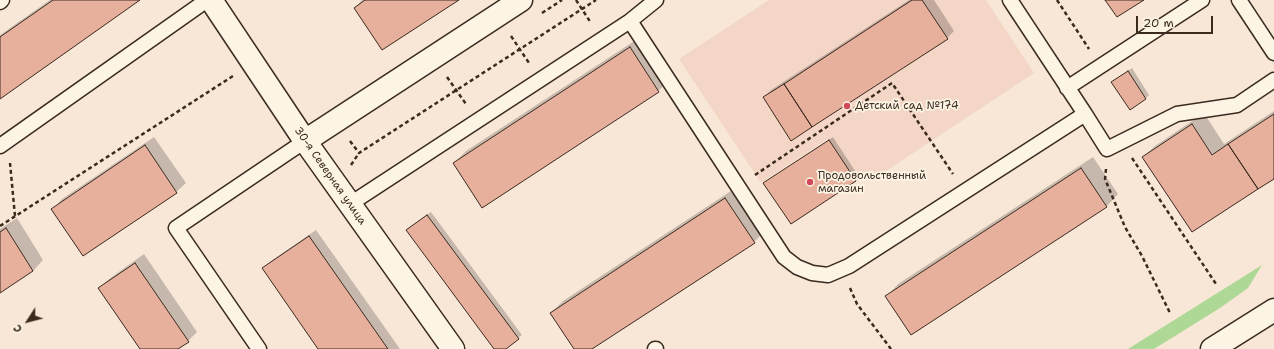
<!DOCTYPE html>
<html>
<head>
<meta charset="utf-8">
<style>
  body { margin:0 }
  #map { position:relative; width:1274px; height:349px; overflow:hidden; background:#f8e7d7; font-family:"Shantell Sans",sans-serif }
  canvas { display:block }
  .north { position:absolute; left:8px; top:301px; width:40px; height:40px; -webkit-text-stroke:3px #fcf5e5; paint-order:stroke; rotate:234deg; font-size:11px; font-weight:700; line-height:16px; text-align:center; color:#3b2a1e }
  .north::after { content:''; display:block; margin:auto; width:14px; height:18px; background:#3b2a1e; clip-path:polygon(50% 0,100% 100%,50% 72%,0 100%) }
  .scale { position:absolute; left:1136px; top:16px; width:77px; height:18px; box-sizing:border-box; border:2px solid #3b2a1e; border-top:0; padding-left:5px; font-size:12px; line-height:14px; white-space:nowrap; color:#3b2a1e; -webkit-text-stroke:3px #fcf5e5; paint-order:stroke }
</style>
</head>
<body>
<div id="map">
<canvas width="1274" height="349"></canvas>
<div class="north">С</div>
<div class="scale">20 m</div>
</div>
<script>
const g = document.querySelector('canvas').getContext('2d');
g.lineJoin = 'round';
function paint(path, color) {
  g.fillStyle = color;
  g.fill(path, 'evenodd');
}
function toPath(rows) {
  const path = new Path2D();
  for (const r of rows) {
    path.moveTo(r[0], r[1]);
    for (let i = 2; i < r.length; i += 2) path.lineTo(r[i], r[i + 1]);
  }
  return path;
}
function trace(path, color, width, dash) {
  g.strokeStyle = color;
  g.lineWidth = width;
  g.lineCap = dash ? 'butt' : 'round';
  g.setLineDash(dash || []);
  g.stroke(path);
}
function label(font, color, halo, rows, align = 'center') {
  g.font = font + ' "Shantell Sans",sans-serif';
  g.lineWidth = 3.5;
  g.setLineDash([]);
  g.textBaseline = 'middle';
  g.strokeStyle = halo;
  g.fillStyle = color;
  for (const [text, x, y, turn = 0] of rows) {
    g.save();
    g.translate(x, y);
    g.rotate((+turn || 0) * Math.PI / 180);
    g.textAlign = isNaN(turn) ? turn : align;
    if (halo) g.strokeText(text, 0, 0);
    g.fillText(text, 0, 0);
    g.restore();
  }
}
paint(toPath([
  [769,0,986,0,1034,73,877,177,872,170,856,181,828,139,761,183,679,59]
]), '#f3d6c6');
paint(toPath([
  [1262,265,1248,288,1220,308,1154,349,1128,349]
]), '#aed895');
paint(toPath([
  [50,0,138,0,0,98,0,35],
  [362,0,457,0,355,8],
  [909,0,934,0,954,31,947,38,764,98,771,90],
  [642,36,670,80,658,91,454,163,466,151],
  [1132,68,1149,95,1146,98,1112,82],
  [1274,111,1274,178,1143,157,1155,146,1204,113,1224,144],
  [154,137,186,183,176,192,84,255,53,209,62,199],
  [833,137,859,177,855,180,765,183],
  [1093,157,1118,194,1107,206,911,334,887,296,898,284],
  [737,187,766,230,754,242,590,349,575,349,551,313,563,301],
  [431,212,522,335,504,349,495,349,411,226],
  [17,218,43,260,33,271,0,291,0,229],
  [316,230,400,349,320,349,264,269,271,261],
  [144,254,197,332,188,341,177,349,141,349,100,288,109,279]
]), '#0003');
const building = toPath([
  [53,0,140,0,0,99,0,37,53,0],
  [365,0,459,0,382,50,354,8,365,0],
  [912,0,922,0,948,39,812,127,784,84,912,0],
  [1105,0,1144,0,1117,17,1105,0],
  [630,47,659,92,482,208,453,163,630,47],
  [1128,71,1146,99,1130,110,1111,82,1128,71],
  [784,84,812,127,791,141,763,97,784,84],
  [1274,114,1274,179,1258,189,1228,144,1274,114],
  [1192,124,1212,155,1228,144,1258,189,1192,232,1142,157,1192,124],
  [829,140,856,181,791,224,763,183,829,140],
  [145,145,177,193,83,256,51,209,145,145],
  [1081,168,1107,207,911,335,885,296,1081,168],
  [725,198,755,243,592,349,574,349,550,313,725,198],
  [427,215,519,339,506,349,494,349,406,230,427,215],
  [6,228,33,271,0,293,0,232,6,228],
  [309,236,388,349,318,349,262,268,309,236],
  [135,263,189,342,178,349,140,349,98,288,135,263]
]);
paint(building, '#e7b09d');
trace(building, '#3b2a1e', 1);
const lane = toPath([
  [1010,0,1085,114],
  [1239,0,1274,53],
  [0,2,2,0],
  [630,21,656,0],
  [1067,88,1202,0],
  [0,146,207,0],
  [350,204,630,21,784,257,797,267,812,273,828,275,849,266,1085,114,1107,149,1177,114,1237,105,1274,80],
  [259,349,176,228,305,141],
  [655,349,656,349]
]);
const street = toPath([
  [305,141,521,0]
]);
const secondary = toPath([
  [211,0,305,141,453,349]
]);
const primary = toPath([
  [1212,349,1274,310]
]);
trace(lane, '#3b2a1e', 17);
trace(street, '#3b2a1e', 25);
trace(secondary, '#3b2a1e', 25);
trace(primary, '#3b2a1e', 25);
trace(toPath([
  [576,0,591,23],
  [1057,0,1089,49],
  [542,13,562,0],
  [511,36,529,63],
  [447,77,466,104],
  [350,141,359,153,596,0],
  [1132,158,1216,284],
  [10,163,15,216],
  [351,165,359,153],
  [1106,169,1105,179,1125,227,1142,256,1170,313],
  [755,175,892,83,953,174],
  [0,226,233,76],
  [850,288,857,304,891,349]
]), '#3b2a1e', 2.5, [4, 3]);
trace(lane, '#fcf5e5', 14);
trace(street, '#fcf5e5', 22);
trace(secondary, '#fcf5e5', 22);
trace(primary, '#fcf5e5', 22);
for (const [x, y, r, color] of [
  [847,106,4,"#d1495b"],
  [810,182,4,"#d1495b"]
]) {
  const dot = new Path2D();
  dot.arc(x, y, r, 0, 2 * Math.PI);
  g.fillStyle = color;
  g.fill(dot);
  trace(dot, '#fcf5e5', 1.5);
}
label('11px', '#3b2a1e', '#fcf5e5', [
  ["Детский сад №174",855,106],
  ["Продовольственный",818,176],
  ["магазин",818,189]
], 'left');
label('11px', '#3b2a1e', '#fcf5e5', [
  ["30-я Северная улица",330,176,55]
]);
</script>
</body>
</html>
